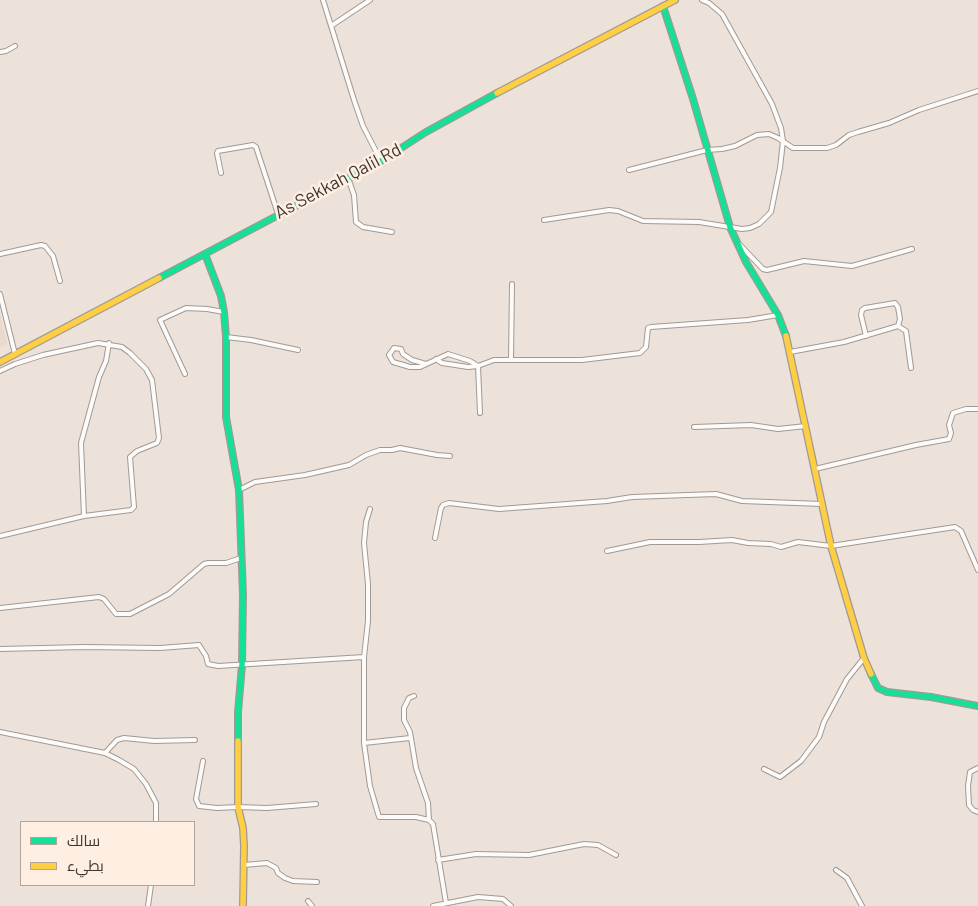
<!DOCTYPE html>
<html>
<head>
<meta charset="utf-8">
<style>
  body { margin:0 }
  #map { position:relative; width:978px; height:906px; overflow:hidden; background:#ede2d9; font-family:Barlow,Cairo,sans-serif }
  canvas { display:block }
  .legend { position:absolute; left:20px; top:821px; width:175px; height:65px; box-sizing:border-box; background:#ffefe2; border:1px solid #b2a59b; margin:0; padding:6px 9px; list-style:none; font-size:15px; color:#3e3630 }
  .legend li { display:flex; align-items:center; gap:10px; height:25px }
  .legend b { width:25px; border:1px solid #b2a59b }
</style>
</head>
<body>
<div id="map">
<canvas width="978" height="906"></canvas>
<ul class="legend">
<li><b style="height:6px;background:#16e098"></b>سالك</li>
<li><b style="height:6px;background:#ffcf43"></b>بطيء</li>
</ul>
</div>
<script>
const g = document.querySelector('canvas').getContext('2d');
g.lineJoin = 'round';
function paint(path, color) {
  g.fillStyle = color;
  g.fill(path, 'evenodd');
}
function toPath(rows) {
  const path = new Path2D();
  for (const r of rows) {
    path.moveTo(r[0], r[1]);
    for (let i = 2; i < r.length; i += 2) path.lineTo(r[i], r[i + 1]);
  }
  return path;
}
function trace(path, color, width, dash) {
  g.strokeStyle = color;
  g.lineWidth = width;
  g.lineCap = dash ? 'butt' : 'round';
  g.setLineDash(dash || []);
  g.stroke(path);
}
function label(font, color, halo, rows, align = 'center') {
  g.font = font + ' Barlow,sans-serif';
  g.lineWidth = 5;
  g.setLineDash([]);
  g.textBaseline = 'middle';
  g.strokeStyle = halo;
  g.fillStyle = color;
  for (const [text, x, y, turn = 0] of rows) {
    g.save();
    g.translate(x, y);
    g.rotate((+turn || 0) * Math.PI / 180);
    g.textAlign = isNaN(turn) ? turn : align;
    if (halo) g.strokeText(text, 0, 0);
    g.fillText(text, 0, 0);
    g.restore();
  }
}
paint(toPath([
  [0,312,7,345,0,348]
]), '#ecd9ca');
const street = toPath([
  [323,0,354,100,363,126,381,161],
  [331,26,370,0],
  [0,52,6,51,15,46],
  [629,170,707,150,722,149,735,146,757,135,769,134,778,138,793,148,827,148,836,145,849,135,858,132,889,123,919,110,978,91],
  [221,173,217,153,218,151,253,145,256,147,278,214],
  [348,178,354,195,356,222,363,227,392,232],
  [544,220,609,210,618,211,643,221,699,222,742,229,750,228,759,224,771,212,780,168,783,141,781,128,772,104,722,14,709,3,702,0],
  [739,244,763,269,767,270,804,261,852,266,912,249],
  [0,254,41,245,45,246,53,256,60,281],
  [0,294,15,354],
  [866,336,861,315,862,310,865,308,895,303,898,307,900,319,898,326],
  [226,337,251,340,298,350],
  [790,352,844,342,898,326,906,331,911,368],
  [436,359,442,363,468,367,478,366,480,413],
  [511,360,512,284],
  [426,364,412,360,403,354,401,349,394,348,389,355,393,362,410,367,420,367,448,354,470,361,478,366,494,360,582,360,640,353,646,347,648,328,651,327,748,320,778,315],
  [0,371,15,364,43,355,98,343,122,347,130,353,146,369,152,380,159,438,157,443,137,451,130,457,134,507,131,510,84,516,0,536],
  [185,374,160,320,186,308,207,309,224,312],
  [694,427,751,425,778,429,806,426],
  [815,469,916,445,949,439,951,433,949,425,953,413,966,409,978,409],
  [239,490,255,482,305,475,349,465,366,455,380,450,392,450,400,448,437,455,450,456],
  [370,509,366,522,364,543,368,584,368,621,364,657,364,743,370,786,379,817,416,817,429,820,433,824,446,903],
  [84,516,81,443,99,377,106,361,109,343],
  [435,538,441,508,443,505,449,503,499,509,607,501,632,497,716,494,742,501,822,504],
  [607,551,650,542,699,542,732,540,748,543,771,544,781,547,798,542,831,546,955,527,961,531,978,570],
  [0,608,99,597,104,599,116,614,130,614,169,594,204,564,208,563,226,563,241,558],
  [0,649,84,647,160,648,199,645,206,656,208,664,218,666,364,657],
  [414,696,409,698,404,708,404,720,410,732,416,768,428,803,429,820],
  [0,732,105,753,119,760,134,769,146,784,156,803,156,822],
  [364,743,410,738],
  [105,753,117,740,124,738,154,741,195,740],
  [203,761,196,799,199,806,217,808,238,807,267,808,316,804],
  [978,768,970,772,968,786,969,805,973,810,978,812],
  [764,769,780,777,801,761,819,737,824,722,847,679,864,658],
  [438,860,476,854,529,855,584,844,598,845,616,855],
  [244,865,267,863,276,868,278,873,285,878,293,881,317,882],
  [836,870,847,878,862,906],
  [308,901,312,906],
  [148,906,151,885],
  [433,906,478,897,503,899,511,906]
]);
const fast = toPath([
  [663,6,693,99,730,227,746,262,778,315,786,336],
  [205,254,221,296,224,312,226,337,226,417,239,490,243,595,242,665,238,712,238,741],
  [159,278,381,161,426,132,497,93],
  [871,674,878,688,887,692,931,697,978,706]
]);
const slow = toPath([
  [497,93,675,0],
  [786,336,831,546,864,658,871,674],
  [0,362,159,278],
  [238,741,238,807,243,828,244,846,243,906]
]);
trace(street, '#a19993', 6);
trace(fast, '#a19993', 8);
trace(slow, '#a19993', 8);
trace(street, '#fcfbf9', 4);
trace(fast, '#16e098', 5.5);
trace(slow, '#ffcf43', 5.5);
label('18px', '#3e3630', '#ffefe2', [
  ["As Sekkah Qalil Rd",338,181,-28]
]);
</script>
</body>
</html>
